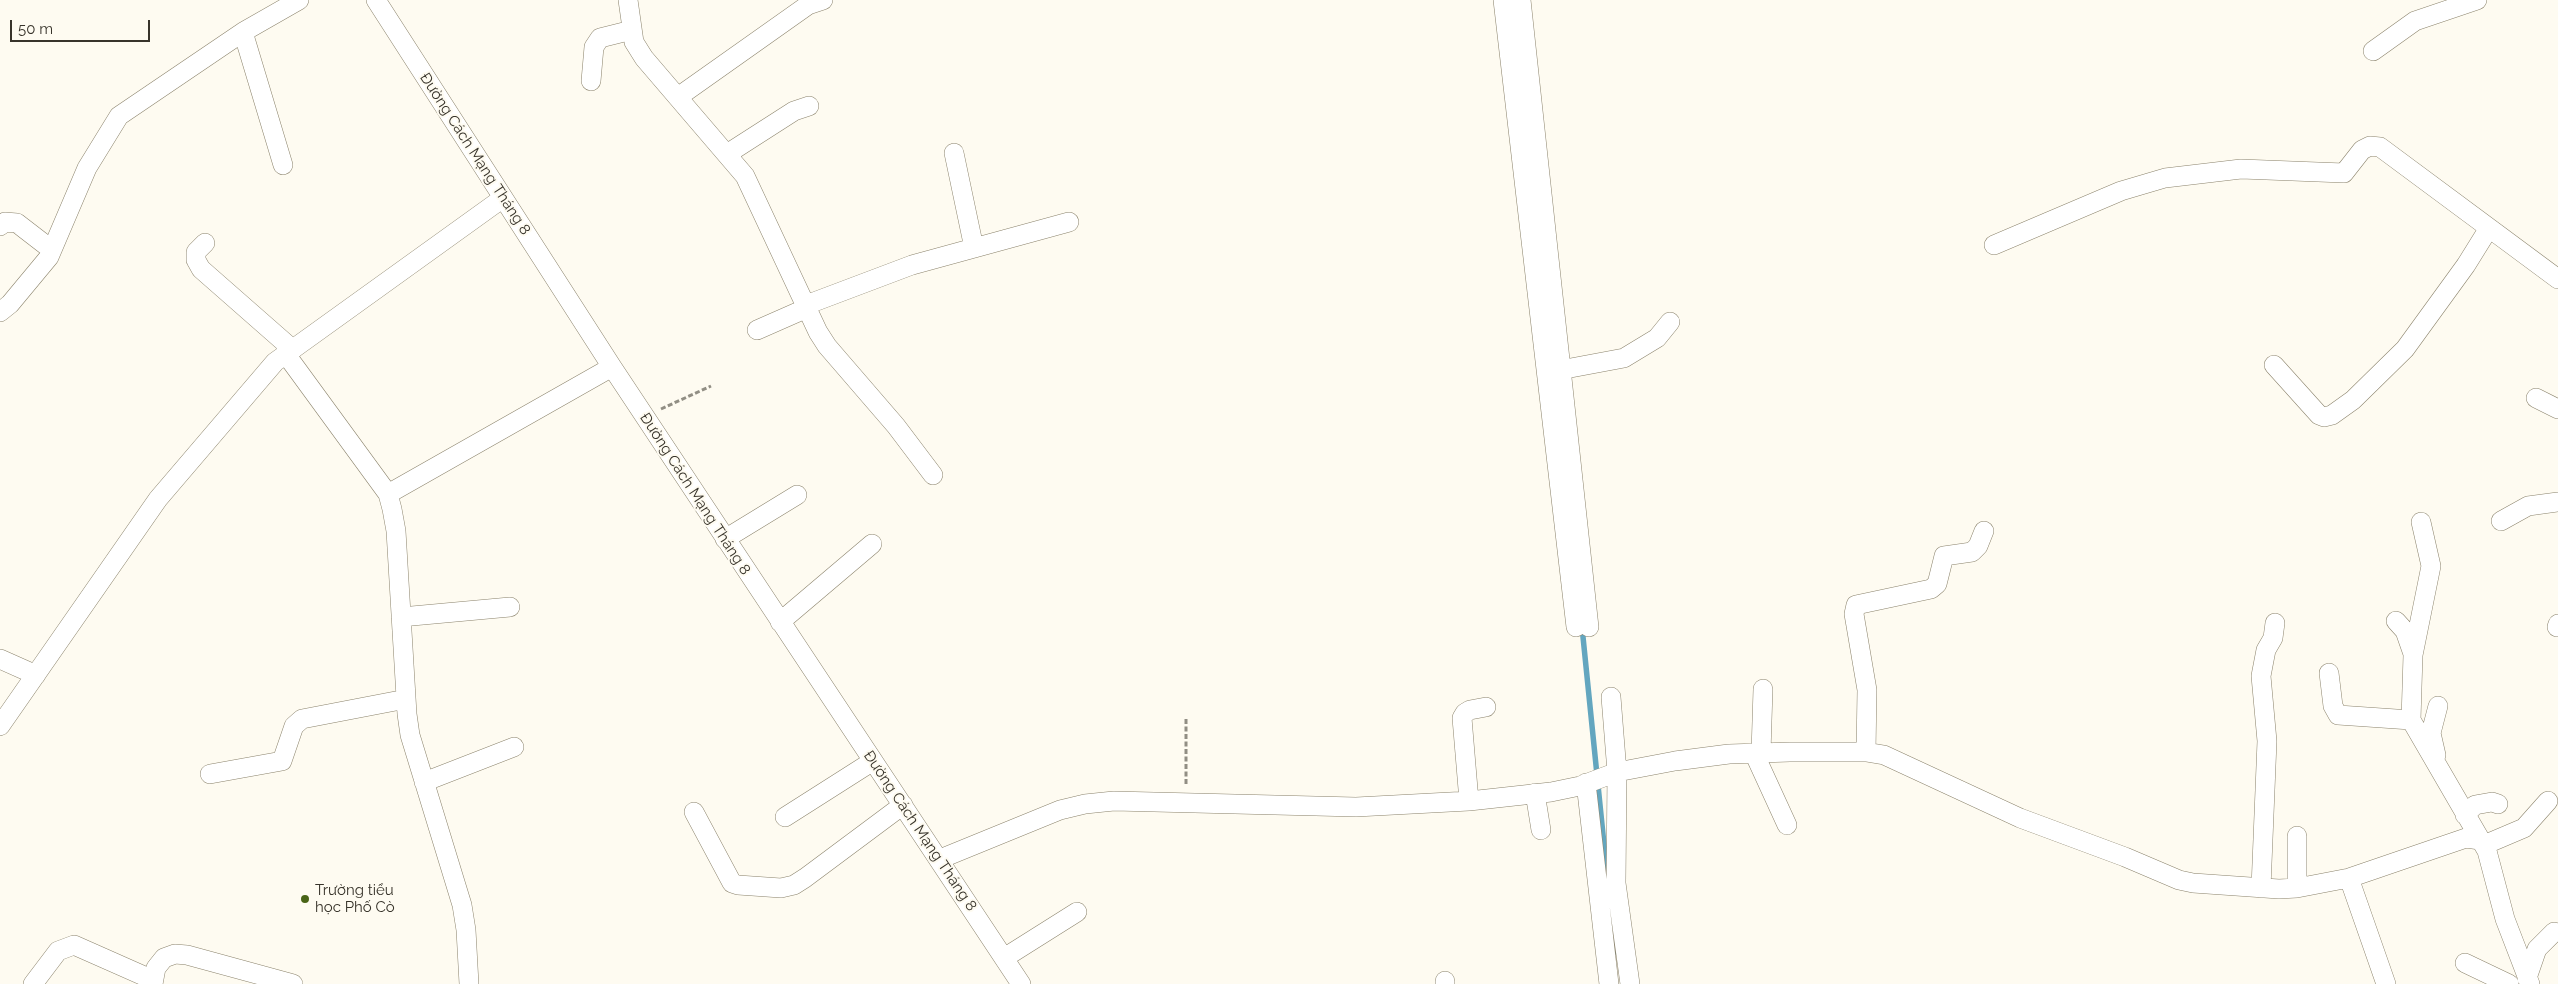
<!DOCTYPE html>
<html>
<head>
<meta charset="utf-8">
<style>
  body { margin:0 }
  #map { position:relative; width:2558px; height:984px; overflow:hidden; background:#fefbf1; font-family:Raleway,sans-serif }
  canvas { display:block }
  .scale { position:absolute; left:10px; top:20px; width:140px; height:22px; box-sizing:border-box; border:2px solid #38342b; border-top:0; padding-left:6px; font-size:15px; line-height:18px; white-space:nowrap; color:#38342b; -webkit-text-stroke:4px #fefbf1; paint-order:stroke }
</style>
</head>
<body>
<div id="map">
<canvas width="2558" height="984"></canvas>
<div class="scale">50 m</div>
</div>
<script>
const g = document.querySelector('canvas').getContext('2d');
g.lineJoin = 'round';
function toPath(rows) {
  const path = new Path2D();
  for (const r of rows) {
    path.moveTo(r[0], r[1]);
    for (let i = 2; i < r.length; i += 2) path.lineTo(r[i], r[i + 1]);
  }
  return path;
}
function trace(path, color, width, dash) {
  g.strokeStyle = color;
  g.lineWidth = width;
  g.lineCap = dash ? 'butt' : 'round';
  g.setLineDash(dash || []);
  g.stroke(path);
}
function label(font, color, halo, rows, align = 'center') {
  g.font = font + ' Raleway,sans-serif';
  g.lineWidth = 4;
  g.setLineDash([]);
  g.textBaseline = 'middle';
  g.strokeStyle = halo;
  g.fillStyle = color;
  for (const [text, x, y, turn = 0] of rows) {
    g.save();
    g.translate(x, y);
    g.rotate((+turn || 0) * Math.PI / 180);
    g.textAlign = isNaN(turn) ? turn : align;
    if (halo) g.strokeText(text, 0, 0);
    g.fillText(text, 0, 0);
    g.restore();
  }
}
trace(toPath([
  [1582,627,1607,874],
  [1611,914,1615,952]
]), '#63a6bf', 5.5);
const minor = toPath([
  [376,0,612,367,1021,984],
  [628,0,634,42,644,58,745,176,818,332,827,346,896,426,933,475],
  [1503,0,1576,627],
  [1521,0,1589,627],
  [243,32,283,165],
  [2373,51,2415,21,2477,0],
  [591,81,594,47,600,38,632,30],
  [678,97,808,5,823,0],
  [954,153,974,248],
  [727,154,794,111,809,106],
  [0,226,5,222,17,223,52,250],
  [205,243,196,252,196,260,201,269,291,348],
  [1994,245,2121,191,2165,178,2241,169,2344,173,2362,150,2370,146,2380,147,2558,279],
  [806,305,912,265,1069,222],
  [0,312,10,304,49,257,87,168,119,116,243,32,299,0],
  [757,330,807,308],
  [285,353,388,494,392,509,396,531,407,714,410,735,462,905,466,930,469,984],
  [2274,365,2319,415,2324,417,2332,415,2353,400,2405,349,2466,265,2489,228],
  [1560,370,1624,358,1657,338,1670,322],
  [2536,398,2558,409],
  [388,494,612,367],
  [2501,521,2528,506,2558,502],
  [2421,522,2431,566,2413,655,2411,720,2487,851,2505,919,2530,984],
  [725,539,797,495],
  [401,617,510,607],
  [2396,621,2405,631,2413,654],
  [780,622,872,544],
  [2557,627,2558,624],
  [0,659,36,675],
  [2329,673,2333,706,2338,715,2411,720],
  [1611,697,1617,772,1616,883,1630,984],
  [0,726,158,499,275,362,503,198],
  [1866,752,1867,690,1854,614,1856,605,1931,589,1937,584,1944,556,1972,552,1978,546,1984,531],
  [1754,753,1787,825],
  [1761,753,1763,689],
  [2436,755,2431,733,2438,706],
  [210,774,282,761,294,726,302,719,406,699],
  [424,782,514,747],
  [1586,783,1609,984],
  [1535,793,1541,830],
  [1469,801,1462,718,1465,713,1470,710,1486,707],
  [694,812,732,883,738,885,781,888,794,885,805,878,903,805],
  [2465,815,2475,805,2492,802,2498,804],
  [785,817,873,761],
  [2484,845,2524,828,2548,801],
  [940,859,1060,810,1085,804,1114,801,1356,807,1469,801,1551,792,1580,786,1617,772,1675,761,1729,754,1790,752,1866,752,1884,755,2020,818,2125,857,2179,880,2193,883,2279,889,2297,888,2349,878,2466,838,2480,840],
  [2349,878,2386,984],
  [2261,888,2267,741,2261,676,2266,650,2273,638,2275,623],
  [2297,888,2297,836],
  [1004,958,1077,912],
  [2465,963,2509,984],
  [2527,978,2537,949,2554,932],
  [1445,981,1445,984],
  [33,984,58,951,74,945,153,980],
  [153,984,156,968,164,958,175,954,187,955,293,984]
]);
trace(minor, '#8b836c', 20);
trace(toPath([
  [661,409,711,386],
  [1186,719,1186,785]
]), '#918e84', 3, [5, 2.5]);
trace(minor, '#fff', 19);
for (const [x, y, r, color] of [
  [305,899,5,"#496416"]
]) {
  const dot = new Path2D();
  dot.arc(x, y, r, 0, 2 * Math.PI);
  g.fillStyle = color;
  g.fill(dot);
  trace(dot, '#fefbf1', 2);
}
label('15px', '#38342b', '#fefbf1', [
  ["Đường Cách Mạng Tháng 8",475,154,57],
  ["Đường Cách Mạng Tháng 8",695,494,57],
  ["Đường Cách Mạng Tháng 8",920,831,56]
]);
label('15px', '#38342b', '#fefbf1', [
  ["Trường tiểu",315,890],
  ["học Phố Cò",315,907]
], 'left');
</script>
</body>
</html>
